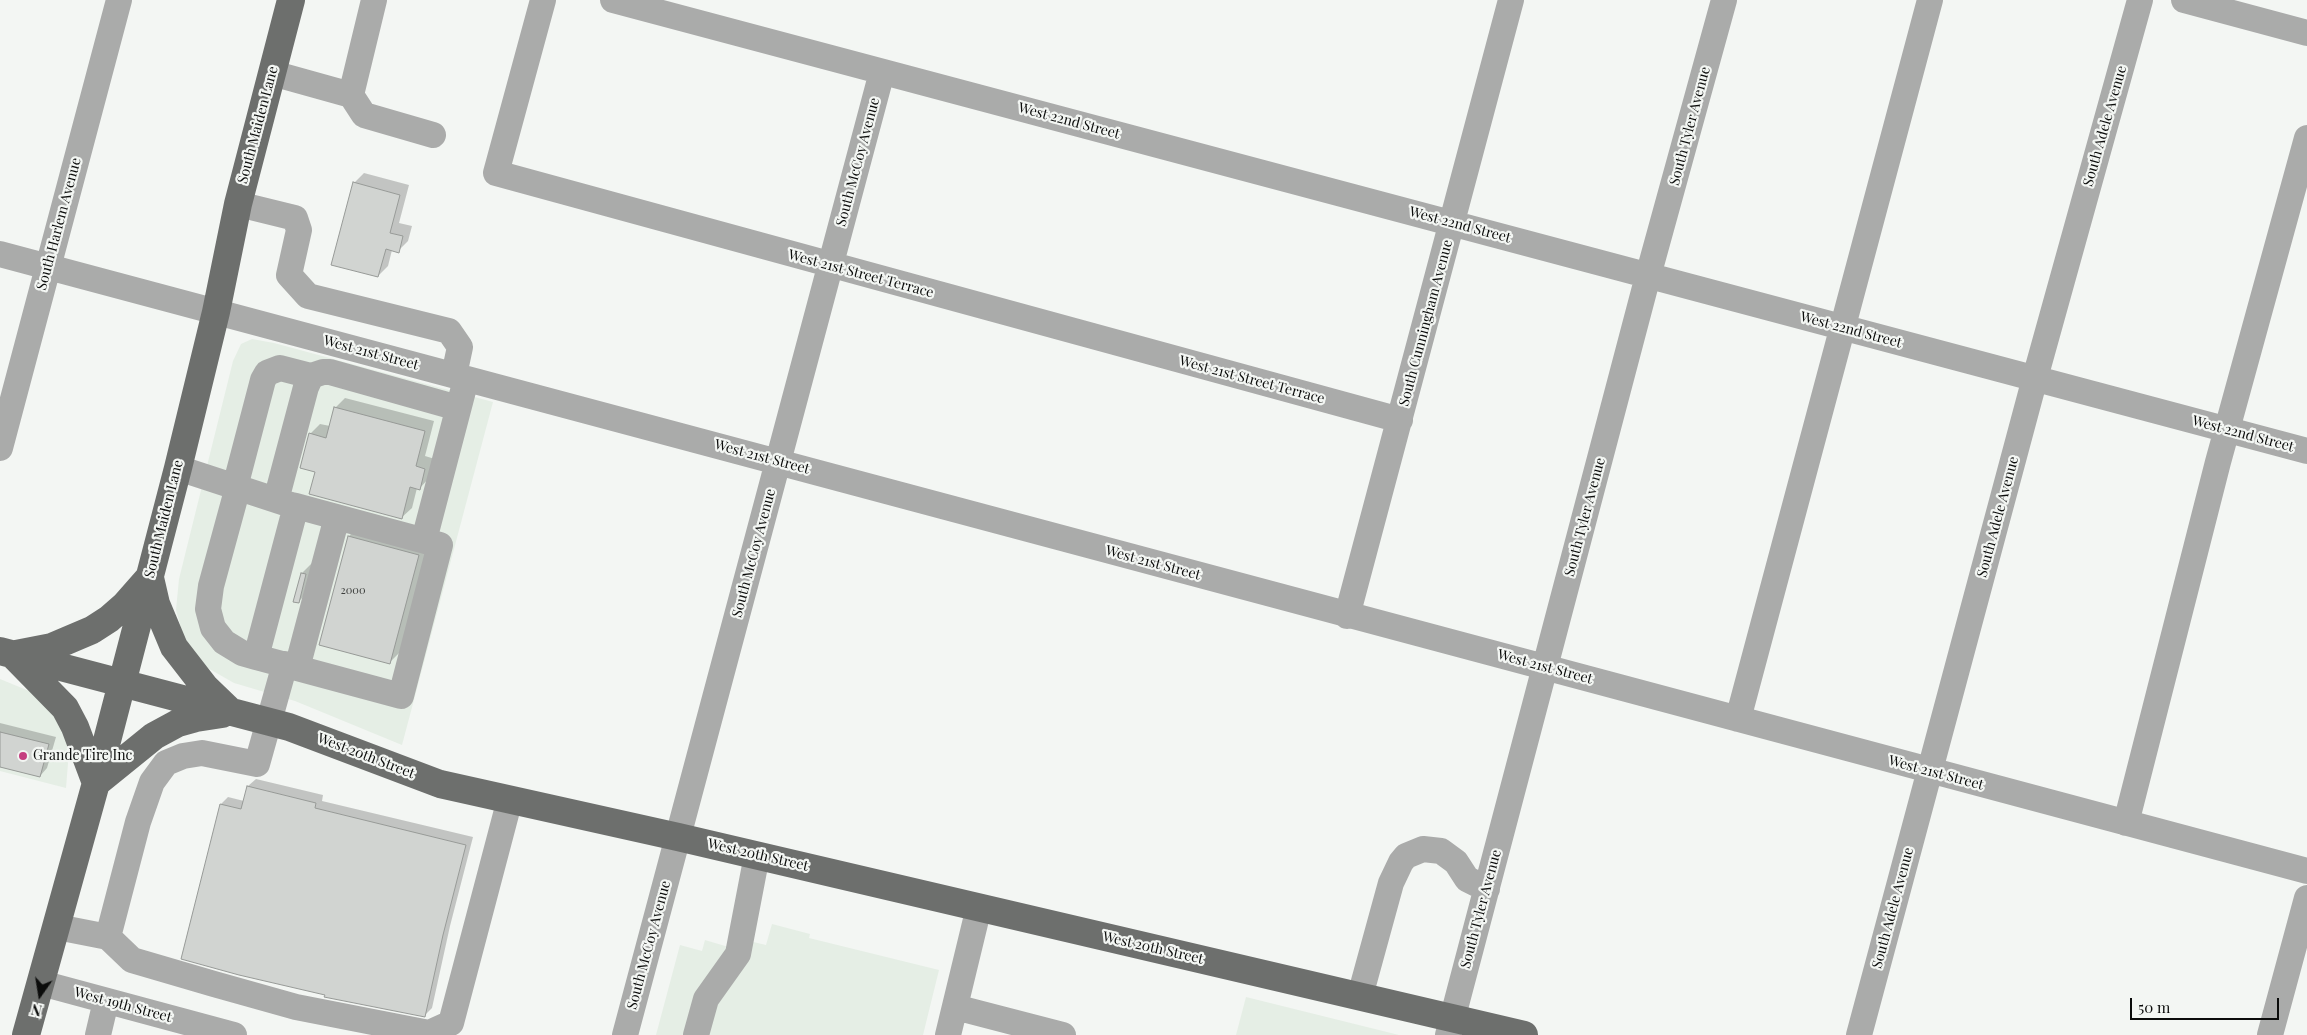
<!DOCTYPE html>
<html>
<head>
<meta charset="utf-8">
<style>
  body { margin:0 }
  #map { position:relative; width:2307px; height:1035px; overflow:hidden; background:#f3f6f3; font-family:"Playfair Display",serif }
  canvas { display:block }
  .north { position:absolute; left:15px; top:970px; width:50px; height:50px; -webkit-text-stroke:4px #f3f6f3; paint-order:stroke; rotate:193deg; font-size:14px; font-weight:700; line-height:20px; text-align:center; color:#0b0c0b }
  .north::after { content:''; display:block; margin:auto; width:18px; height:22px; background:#0b0c0b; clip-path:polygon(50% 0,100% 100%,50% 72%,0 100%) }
  .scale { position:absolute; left:2130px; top:998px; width:149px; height:22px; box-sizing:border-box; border:2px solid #0b0c0b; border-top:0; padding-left:6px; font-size:15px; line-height:18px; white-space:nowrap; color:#0b0c0b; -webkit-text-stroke:4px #f3f6f3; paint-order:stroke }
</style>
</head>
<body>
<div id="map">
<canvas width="2307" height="1035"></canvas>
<div class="north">N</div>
<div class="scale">50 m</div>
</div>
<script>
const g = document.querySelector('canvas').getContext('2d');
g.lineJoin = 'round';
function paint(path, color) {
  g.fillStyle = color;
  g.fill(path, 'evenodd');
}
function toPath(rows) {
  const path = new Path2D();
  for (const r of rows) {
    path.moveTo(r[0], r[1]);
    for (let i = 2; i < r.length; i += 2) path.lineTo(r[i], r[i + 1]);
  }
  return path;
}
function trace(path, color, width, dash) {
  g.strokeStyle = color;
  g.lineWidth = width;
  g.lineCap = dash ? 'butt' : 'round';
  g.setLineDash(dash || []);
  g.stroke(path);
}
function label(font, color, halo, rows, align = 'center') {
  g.font = font + ' "Playfair Display",serif';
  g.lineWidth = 4.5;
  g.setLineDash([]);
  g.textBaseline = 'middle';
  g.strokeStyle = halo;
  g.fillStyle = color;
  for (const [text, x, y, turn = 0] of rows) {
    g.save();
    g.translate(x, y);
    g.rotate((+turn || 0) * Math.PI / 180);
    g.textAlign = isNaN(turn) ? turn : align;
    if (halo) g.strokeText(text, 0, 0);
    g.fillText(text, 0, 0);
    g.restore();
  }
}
paint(toPath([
  [252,339,274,343,493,402,402,745,295,701,234,683,206,667,185,642,176,610,179,579,233,361,241,344],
  [0,679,34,693,49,706,67,740,69,751,66,788,0,771],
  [772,924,810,934,809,938,939,970,923,1035,656,1035,680,945,702,951,705,940,742,951,745,940,766,945],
  [1246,997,1399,1035,1236,1035]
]), '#e5eee5');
paint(toPath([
  [364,173,409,185,399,223,412,226,408,241,398,251,392,250,388,266,378,276,354,183],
  [345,398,434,421,425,456,435,459,429,478,419,489,417,488,412,508,401,518,317,471,310,434,320,424,330,426,335,408],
  [359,526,428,545,400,652,390,662,320,644,349,536],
  [312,563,308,592,298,602,302,573],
  [0,723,56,737,47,768,40,776,0,766],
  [256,779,323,795,322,801,473,837,450,926,432,1008,424,1016,221,804,228,797,244,801,248,786]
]), '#0003');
const building = toPath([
  [353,182,400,195,390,233,403,236,399,253,386,249,378,277,331,265,353,182],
  [334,407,425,431,416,466,425,469,420,490,410,487,402,519,309,494,315,472,300,468,309,433,326,438,334,407],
  [348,536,419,555,390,664,319,645,348,536],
  [301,573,306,574,299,603,293,602,301,573],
  [0,732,49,744,40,777,0,767,0,732],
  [247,786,316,803,315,808,466,845,443,935,425,1017,324,997,325,995,239,975,181,959,220,804,241,809,247,786]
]);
paint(building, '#d1d4d1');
trace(building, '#979a97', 1);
trace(toPath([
  [543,0,496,173,1400,420],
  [613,0,2307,451],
  [2184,0,2307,33],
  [272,73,351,95,374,0],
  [351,95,364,115,433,135],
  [238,204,295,218,299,230,289,275,308,296,449,331,460,347,454,375],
  [0,254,2307,871],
  [0,448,119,0],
  [178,468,291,505,296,506,440,545,401,696,256,657,296,506],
  [235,487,263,380,267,373,280,368,311,376],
  [238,487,211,586,208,609,213,628,224,642,242,653,256,657],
  [276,500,306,387,311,376,323,372,330,372,458,408],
  [424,540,463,391],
  [1347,616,1511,0],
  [297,668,337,517],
  [1738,719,1930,0],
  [2126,823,2218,462,2307,138],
  [57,927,108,937,138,822,152,782,166,763,183,756,202,753,257,764,285,664],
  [108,937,132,960,214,984,296,1007,429,1033,451,1023,510,799],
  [41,983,234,1035],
  [1360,996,1391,883,1401,862,1406,856,1423,849,1441,851,1456,862,1467,879,1487,889],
  [955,1007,1063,1035],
  [98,1035,106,1001],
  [625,1035,882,72],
  [696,1035,706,999,738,954,757,855],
  [948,1035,979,907],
  [1448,1035,1648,276,1724,0],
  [1859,1035,2035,378,2140,0],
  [2270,1035,2307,898]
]), '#aaabaa', 26);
trace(toPath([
  [150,578,156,604,174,647,205,687,231,712],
  [0,651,289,727,440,784,678,837,1524,1035],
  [16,654,52,647,92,630,109,619,125,605,147,580],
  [14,656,65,708,75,727,96,783,154,736,178,723,196,718,222,714],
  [26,1035,96,783,178,468,216,312,238,204,291,0]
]), '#6d6f6d', 28);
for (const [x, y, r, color] of [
  [23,756,5,"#c53f80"]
]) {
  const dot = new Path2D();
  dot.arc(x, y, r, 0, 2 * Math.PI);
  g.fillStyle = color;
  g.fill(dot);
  trace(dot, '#f3f6f3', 2);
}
label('11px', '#3c3e3c', null, [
  ["2000",353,591]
]);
label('14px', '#0b0c0b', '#f3f6f3', [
  ["West 22nd Street",1069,121,15],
  ["South Maiden Lane",258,125,-75],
  ["South Tyler Avenue",1690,126,-75],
  ["South Adele Avenue",2105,126,-74],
  ["South McCoy Avenue",858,162,-75],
  ["South Harlem Avenue",59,224,-75],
  ["West 22nd Street",1460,225,15],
  ["West 21st Street Terrace",861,274,15],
  ["South Cunningham Avenue",1426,323,-75],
  ["West 22nd Street",1851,330,15],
  ["West 21st Street",371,353,15],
  ["West 21st Street Terrace",1252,380,15],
  ["West 22nd Street",2243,434,15],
  ["West 21st Street",762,457,15],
  ["South Tyler Avenue",1585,517,-75],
  ["South Adele Avenue",1998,517,-75],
  ["South Maiden Lane",164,519,-76],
  ["South McCoy Avenue",754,553,-75],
  ["West 21st Street",1153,563,15],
  ["West 21st Street",1545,667,15],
  ["West 20th Street",366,756,21],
  ["West 21st Street",1936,773,15],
  ["West 20th Street",758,855,13],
  ["South Adele Avenue",1893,908,-75],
  ["South Tyler Avenue",1481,909,-75],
  ["South McCoy Avenue",649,945,-75],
  ["West 20th Street",1153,948,13],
  ["West 19th Street",123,1005,15]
]);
label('14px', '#0b0c0b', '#f3f6f3', [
  ["Grande Tire Inc",33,756]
], 'left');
</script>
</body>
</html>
